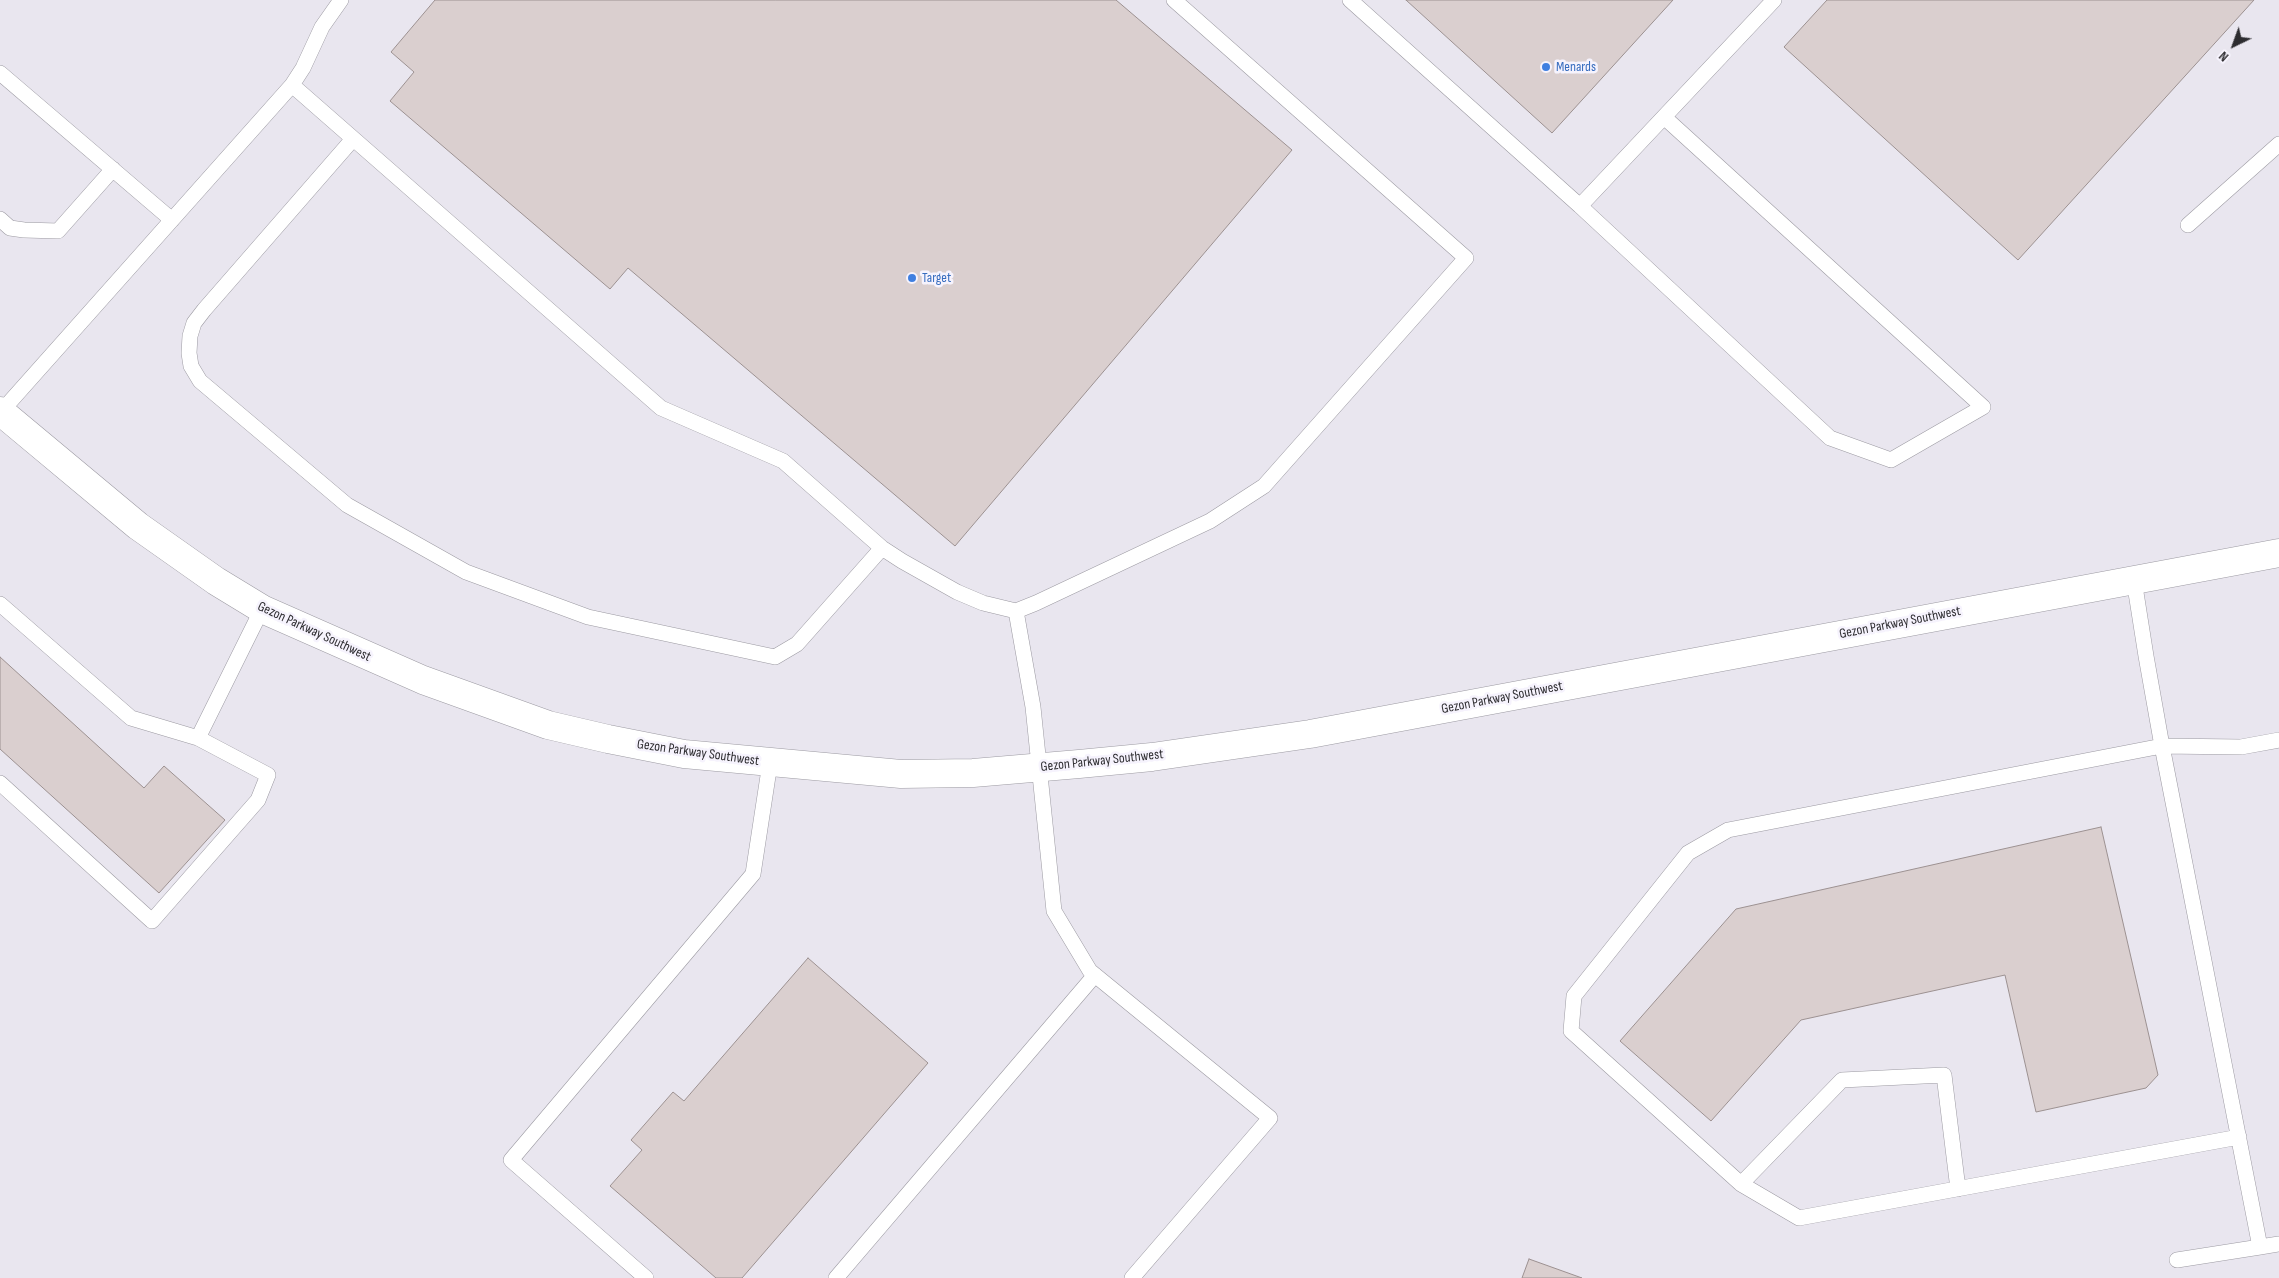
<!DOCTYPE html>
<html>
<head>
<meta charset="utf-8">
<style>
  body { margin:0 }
  #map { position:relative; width:2279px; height:1278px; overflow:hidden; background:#e9e6ef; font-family:"Sofia Sans Condensed",sans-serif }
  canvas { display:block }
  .north { position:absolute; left:2209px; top:20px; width:50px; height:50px; -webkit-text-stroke:4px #f6f3fd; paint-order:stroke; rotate:222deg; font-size:14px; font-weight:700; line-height:20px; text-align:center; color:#2d2c30 }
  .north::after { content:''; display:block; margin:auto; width:18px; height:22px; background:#2d2c30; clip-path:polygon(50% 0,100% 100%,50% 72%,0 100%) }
</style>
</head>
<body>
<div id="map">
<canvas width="2279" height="1278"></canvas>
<div class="north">N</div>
</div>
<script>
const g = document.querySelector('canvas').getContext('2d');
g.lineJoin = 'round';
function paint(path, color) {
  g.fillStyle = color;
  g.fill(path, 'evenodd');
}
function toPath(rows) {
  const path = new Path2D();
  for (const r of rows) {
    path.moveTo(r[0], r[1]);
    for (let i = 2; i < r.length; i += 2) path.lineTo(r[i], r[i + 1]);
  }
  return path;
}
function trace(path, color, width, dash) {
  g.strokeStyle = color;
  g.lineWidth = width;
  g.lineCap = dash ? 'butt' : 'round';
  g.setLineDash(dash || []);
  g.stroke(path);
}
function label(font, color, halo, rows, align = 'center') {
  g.font = font + ' "Sofia Sans Condensed",sans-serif';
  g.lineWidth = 5;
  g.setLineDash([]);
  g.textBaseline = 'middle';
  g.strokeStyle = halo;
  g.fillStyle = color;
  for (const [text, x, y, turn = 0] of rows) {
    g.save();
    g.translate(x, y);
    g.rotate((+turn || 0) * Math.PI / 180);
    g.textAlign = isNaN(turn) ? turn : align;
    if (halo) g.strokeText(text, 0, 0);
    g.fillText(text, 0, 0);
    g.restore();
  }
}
const building = toPath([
  [435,0,1116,0,1292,150,955,546,628,268,610,289,390,101,414,72,391,52,435,0],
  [1406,0,1673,0,1552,133,1406,0],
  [1827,0,2254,0,2018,260,1784,47,1827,0],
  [0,657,144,788,164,766,225,820,159,893,0,749,0,657],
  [2101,827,2158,1075,2146,1088,2036,1112,2005,975,1801,1020,1711,1121,1620,1041,1736,909,2101,827],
  [808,958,928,1063,742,1278,716,1278,610,1186,642,1150,631,1140,673,1092,684,1101,808,958],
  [1529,1259,1582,1278,1522,1278,1529,1259]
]);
paint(building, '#dacfcf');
trace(building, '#9c9191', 1);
const lane = toPath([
  [1350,0,1580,206,1774,0],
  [0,73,172,220],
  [292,85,661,408,783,461,882,548,902,561,957,592,983,603,1016,611,1036,603,1210,521,1264,486,1466,258,1174,0],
  [353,139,204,310,194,323,190,336,189,353,191,366,200,381,347,505,466,572,588,617,775,657,797,644,882,548],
  [1580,206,1830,438,1891,460,1983,407,1664,117],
  [0,219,10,228,24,230,58,231,113,169],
  [2188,225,2279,144],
  [0,413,292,85,303,68,322,27,341,0],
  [2134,580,2146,656,2162,746,2260,1247,2177,1260],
  [0,604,131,718,198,738,268,775,258,800,152,921,0,783],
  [1016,611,1033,707,1054,911,1090,971,1270,1118,1132,1278],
  [198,738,262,609],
  [2239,1137,1799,1218,1741,1184,1571,1031,1574,996,1688,853,1728,830,2162,746,2241,747,2279,740],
  [1741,1184,1842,1080,1944,1075,1958,1189],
  [2260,1247,2279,1244],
  [646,1278,511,1160,753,874,770,763],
  [836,1278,1095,975]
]);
const secondary = toPath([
  [0,411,138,526,216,581,262,609,423,680,548,725,608,739,684,754,901,774,973,773,1079,764,1152,757,1310,734,2279,553]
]);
trace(lane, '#9c9aa2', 16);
trace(secondary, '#9c9aa2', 29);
trace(lane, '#fff', 15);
trace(secondary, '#fff', 28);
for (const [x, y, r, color] of [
  [1546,67,5,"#3f7fe0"],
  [912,278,5,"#3f7fe0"]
]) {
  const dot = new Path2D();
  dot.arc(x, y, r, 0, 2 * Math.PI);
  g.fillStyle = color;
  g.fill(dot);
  trace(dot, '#f6f3fd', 2);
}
label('14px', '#366cbe', '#f6f3fd', [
  ["Menards",1556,67],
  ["Target",922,278]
], 'left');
label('14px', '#2d2c30', '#f6f3fd', [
  ["Gezon Parkway Southwest",1900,623,-11],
  ["Gezon Parkway Southwest",314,632,25],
  ["Gezon Parkway Southwest",1502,698,-11],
  ["Gezon Parkway Southwest",698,753,8],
  ["Gezon Parkway Southwest",1102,761,-6]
]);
</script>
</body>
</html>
